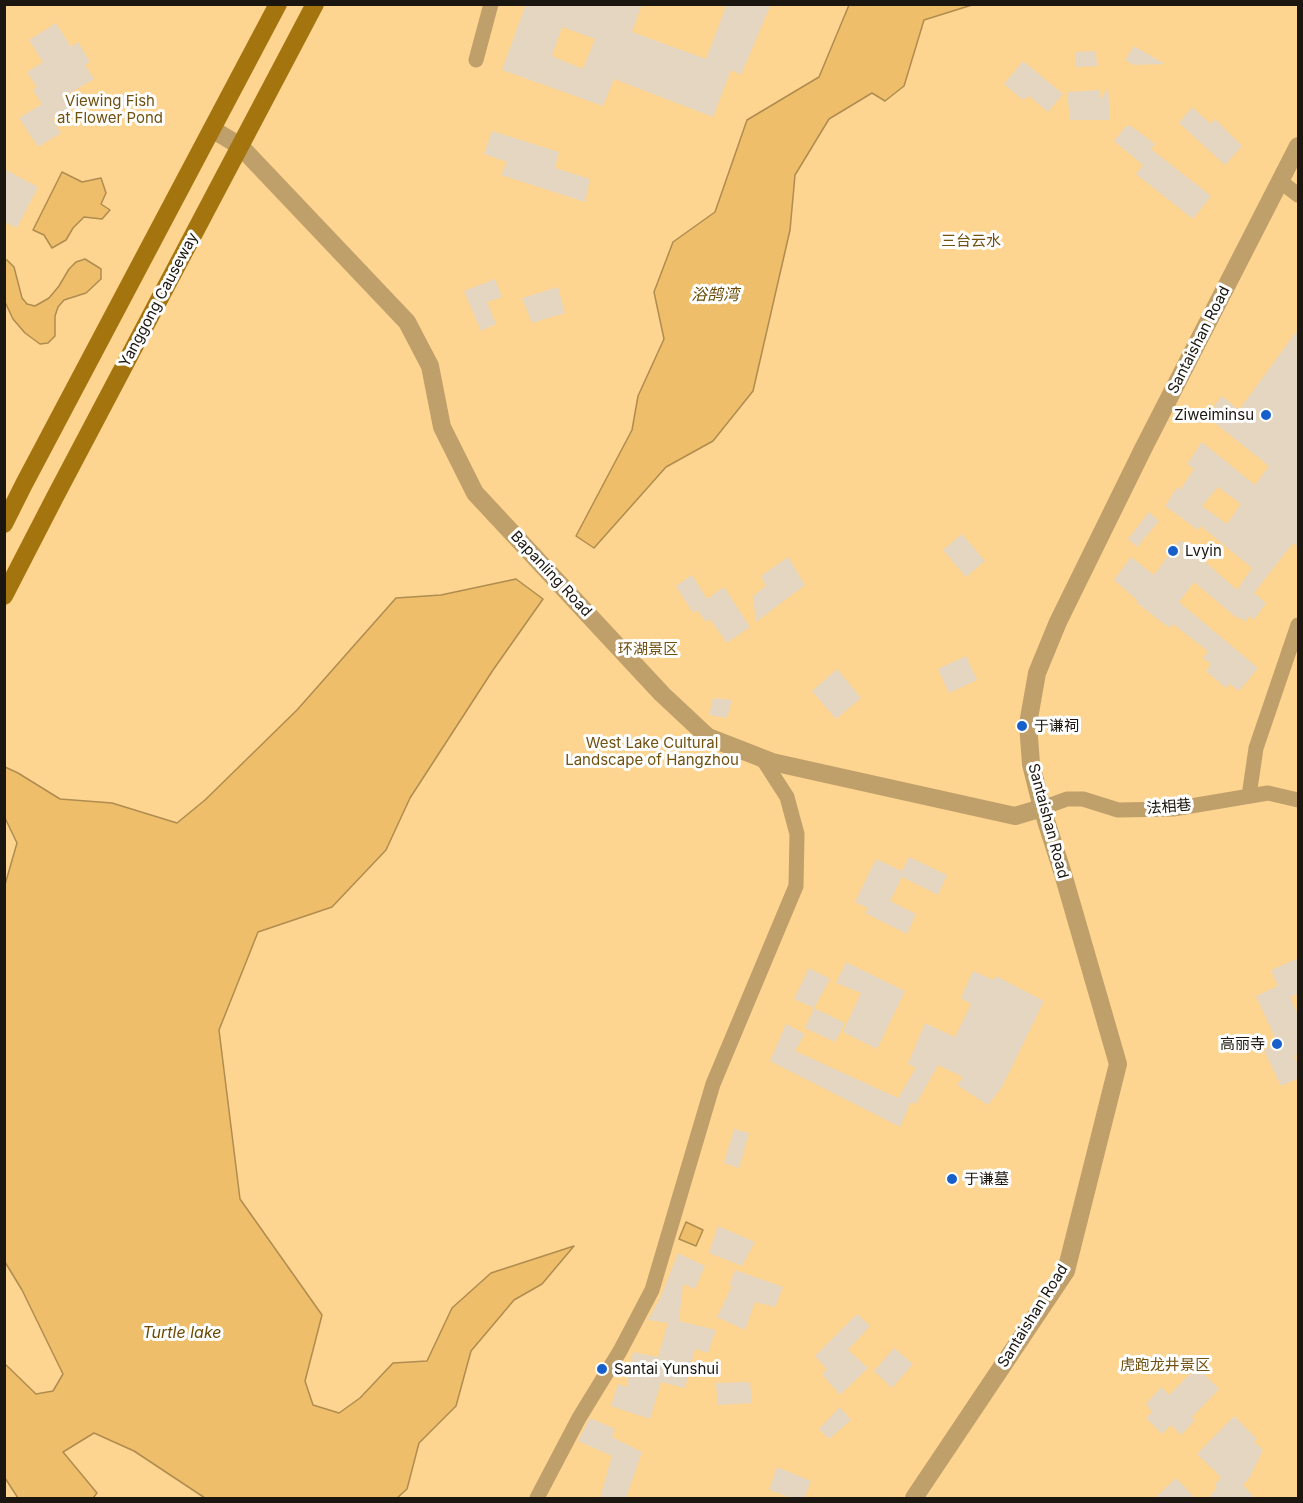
<!DOCTYPE html>
<html>
<head>
<meta charset="utf-8">
<style>
  body { margin:0 }
  #map { position:relative; width:1303px; height:1503px; overflow:hidden; background:#fdf0db; font-family:Inter,sans-serif }
  canvas { display:block }
  .frame { position:absolute; inset:0; border:6px solid #1b160f; pointer-events:none }
</style>
</head>
<body>
<div id="map">
<canvas width="1303" height="1503"></canvas>
<div class="frame"></div>
</div>
<script>
const g = document.querySelector('canvas').getContext('2d');
g.lineJoin = 'round';
function paint(path, color) {
  g.fillStyle = color;
  g.fill(path, 'evenodd');
}
function toPath(rows) {
  const path = new Path2D();
  for (const r of rows) {
    path.moveTo(r[0], r[1]);
    for (let i = 2; i < r.length; i += 2) path.lineTo(r[i], r[i + 1]);
  }
  return path;
}
function trace(path, color, width, dash) {
  g.strokeStyle = color;
  g.lineWidth = width;
  g.lineCap = dash ? 'butt' : 'round';
  g.setLineDash(dash || []);
  g.stroke(path);
}
function label(font, color, halo, rows, align = 'center') {
  g.font = font + ' Inter,"Noto Sans SC",sans-serif';
  g.lineWidth = 6;
  g.setLineDash([]);
  g.textBaseline = 'middle';
  g.strokeStyle = halo;
  g.fillStyle = color;
  for (const [text, x, y, turn = 0] of rows) {
    g.save();
    g.translate(x, y);
    g.rotate((+turn || 0) * Math.PI / 180);
    g.textAlign = isNaN(turn) ? turn : align;
    if (halo) g.strokeText(text, 0, 0);
    g.fillText(text, 0, 0);
    g.restore();
  }
}
paint(toPath([
  [5,5,1298,5,1298,1498,5,1498]
]), '#fdd490');
const water = toPath([
  [849,5,972,5,924,20,904,86,885,101,872,93,829,119,795,175,790,230,753,391,713,441,666,467,594,548,576,536,632,430,638,396,664,339,654,292,673,242,715,212,747,120,819,77,849,5],
  [62,172,82,182,101,178,106,193,101,204,110,210,102,219,84,217,73,228,66,240,52,248,44,235,33,230,62,172],
  [85,259,101,269,101,279,86,293,64,300,58,307,55,316,55,336,48,343,40,344,25,333,13,319,5,302,5,260,7,260,14,267,22,298,27,304,35,306,49,298,59,286,69,269,76,262,85,259],
  [516,579,543,599,493,670,410,798,386,850,332,907,258,932,219,1030,240,1199,322,1315,305,1381,313,1405,339,1413,360,1398,393,1363,427,1361,452,1308,491,1273,574,1246,542,1284,514,1300,471,1351,456,1406,419,1443,407,1489,397,1498,205,1498,134,1451,94,1433,63,1452,97,1493,93,1498,18,1498,5,1478,5,1364,36,1394,53,1391,63,1374,22,1290,5,1262,4,888,17,843,5,818,5,767,18,773,60,799,112,803,177,823,205,800,297,710,396,598,441,595,516,579],
  [686,1222,703,1230,696,1246,679,1239,686,1222]
]);
paint(water, '#efbe6b');
trace(water, '#af8c4f', 1.5);
paint(toPath([
  [526,4,642,4,632,32,706,59,727,4,771,4,741,75,731,70,713,117,614,79,603,106,502,70],
  [562,27,595,39,583,69,552,56],
  [56,23,71,47,78,42,90,62,85,65,94,79,67,95,74,106,52,119,61,133,38,147,19,118,42,104,33,90,37,87,27,72,43,62,29,40],
  [1134,46,1165,64,1134,65,1125,60],
  [1096,51,1097,66,1076,67,1075,52],
  [1023,61,1063,94,1048,112,1029,96,1023,100,1004,84],
  [1108,87,1110,120,1070,120,1067,92,1100,90,1101,100],
  [1192,107,1211,124,1215,119,1242,146,1225,165,1179,123],
  [1126,126,1131,126,1155,144,1151,149,1211,196,1193,219,1136,174,1143,165,1114,141],
  [492,131,559,152,555,168,590,179,585,202,501,175,507,162,484,154],
  [4,169,38,187,17,228,4,222],
  [495,279,502,297,487,302,496,324,481,331,464,291],
  [558,287,565,313,532,323,522,298],
  [1299,328,1299,548,1293,543,1254,593,1266,603,1254,620,1250,616,1245,622,1240,617,1238,619,1194,582,1179,602,1258,668,1239,691,1230,684,1226,688,1206,671,1211,664,1203,658,1208,651,1173,624,1170,628,1160,621,1136,602,1138,601,1114,580,1131,557,1154,575,1180,540,1237,590,1252,568,1201,526,1198,530,1165,506,1177,487,1180,490,1194,469,1187,464,1202,442,1255,485,1269,466,1211,420,1218,410,1214,406,1222,396,1239,410],
  [1218,487,1241,504,1227,524,1202,506],
  [1149,512,1159,521,1137,547,1128,539],
  [962,534,985,561,966,577,943,550],
  [788,557,805,585,756,622,753,596,766,586,761,576],
  [692,575,707,599,724,587,750,627,727,643,710,619,706,622,697,610,693,613,676,586],
  [966,656,977,680,949,693,938,669],
  [837,669,861,698,836,719,812,691],
  [713,698,732,700,727,718,709,715],
  [909,857,947,875,938,895,902,877,890,901,916,914,907,934,865,913,868,908,855,902,876,859,902,871],
  [1299,958,1299,993,1290,997,1299,1017,1299,1054,1294,1056,1299,1066,1299,1078,1281,1086,1264,1050,1278,1044,1256,996,1278,986,1271,970],
  [846,962,905,991,877,1049,843,1032,861,993,836,983],
  [809,968,830,979,814,1008,794,999],
  [973,971,994,980,996,976,1044,1001,1002,1087,988,1105,957,1085,963,1077,938,1065,916,1104,911,1102,900,1127,770,1061,786,1024,805,1034,795,1051,898,1098,916,1068,908,1064,925,1023,955,1037,971,1004,961,998],
  [814,1008,845,1023,835,1042,805,1028],
  [734,1129,749,1133,739,1168,724,1163],
  [718,1226,755,1242,742,1266,709,1253],
  [678,1253,705,1266,695,1289,683,1284,679,1321,716,1330,708,1353,695,1349,685,1388,661,1382,650,1419,611,1406,618,1384,627,1387,633,1352,658,1357,668,1323,648,1320,661,1296],
  [735,1270,783,1287,775,1307,755,1302,745,1330,717,1317,732,1286,729,1285],
  [857,1314,870,1326,848,1350,868,1368,840,1395,822,1374,827,1369,815,1356],
  [894,1348,913,1364,892,1388,874,1371],
  [1197,1367,1219,1389,1192,1417,1195,1420,1181,1435,1171,1425,1162,1434,1146,1418,1152,1412,1146,1404,1161,1387,1169,1395],
  [750,1382,752,1403,718,1405,716,1383],
  [840,1407,851,1420,829,1439,819,1429],
  [1234,1416,1257,1439,1254,1442,1263,1450,1250,1477,1243,1485,1255,1498,1208,1498,1217,1488,1215,1485,1221,1477,1197,1454],
  [590,1418,615,1429,612,1437,642,1452,626,1498,600,1498,612,1456,578,1441],
  [777,1467,811,1481,804,1498,792,1498,769,1490],
  [1176,1478,1195,1498,1155,1498]
]), '#e4d6c1');
trace(toPath([
  [476,60,491,4],
  [1280,181,1298,195],
  [1249,796,1256,748,1298,625],
  [1042,808,1067,799,1083,799,1118,810,1173,809,1268,793,1298,800],
  [537,1498,579,1418,620,1351,652,1290,713,1084,796,886,797,834,787,797,762,758]
]), '#bf9f6a', 15);
trace(toPath([
  [212,129,240,146,407,322,430,366,442,427,475,493,662,694,708,737,772,762,1015,816,1042,808],
  [914,1498,1066,1271,1118,1064,1063,874,1042,808,1031,764,1028,724,1037,673,1058,622,1143,449,1298,146]
]), '#bf9f6a', 18);
trace(toPath([
  [4,524,24,484,278,4],
  [4,596,55,497,315,4]
]), '#a4750f', 18);
for (const [x, y, r, color] of [
  [1266,415,6,"#175fca"],
  [1173,551,6,"#175fca"],
  [1022,726,6,"#175fca"],
  [1277,1044,6,"#175fca"],
  [952,1179,6,"#175fca"],
  [602,1369,6,"#175fca"]
]) {
  const dot = new Path2D();
  dot.arc(x, y, r, 0, 2 * Math.PI);
  g.fillStyle = color;
  g.fill(dot);
  trace(dot, '#fff', 2);
}
label('15px', '#715110', '#fff', [
  ["Viewing Fish",110,101],
  ["at Flower Pond",110,118],
  ["三台云水",971,241],
  ["环湖景区",648,649],
  ["West Lake Cultural",652,743],
  ["Landscape of Hangzhou",652,760],
  ["虎跑龙井景区",1165,1365]
]);
label('15px', '#1b160f', '#fff', [
  ["Yanggong Causeway",159,300,-62],
  ["Santaishan Road",1199,340,-63],
  ["Bapanling Road",551,574,47],
  ["法相巷",1169,807,-5],
  ["Santaishan Road",1048,821,75],
  ["Santaishan Road",1033,1316,-58]
]);
label('15px', '#1b160f', '#fff', [
  ["Ziweiminsu",1254,415,"right"],
  ["Lvyin",1185,551],
  ["于谦祠",1034,726],
  ["高丽寺",1265,1044,"right"],
  ["于谦墓",964,1179],
  ["Santai Yunshui",614,1369]
], 'left');
label('italic 16px', '#6a4a05', '#fff', [
  ["浴鹄湾",715,295],
  ["Turtle lake",182,1333]
]);
</script>
</body>
</html>
